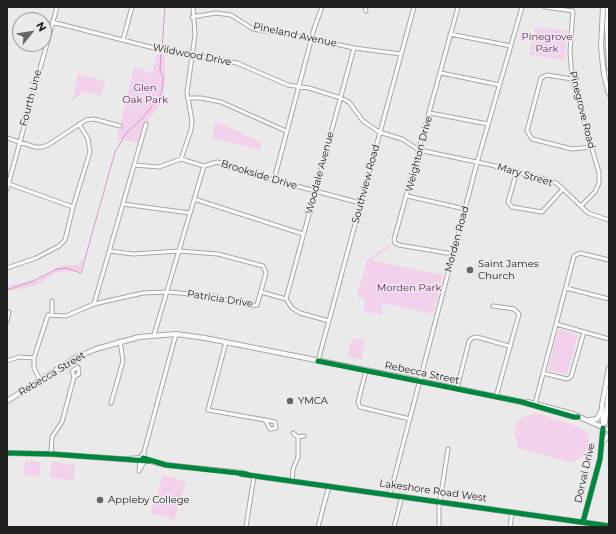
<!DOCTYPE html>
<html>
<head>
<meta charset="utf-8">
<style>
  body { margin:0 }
  #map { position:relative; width:616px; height:534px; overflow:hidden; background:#ebeaeb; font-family:Montserrat,sans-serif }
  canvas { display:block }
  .frame { position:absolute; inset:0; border:8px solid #222122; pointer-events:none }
  .north { position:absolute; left:12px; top:12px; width:40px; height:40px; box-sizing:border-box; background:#ece9eb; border:1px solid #9b999b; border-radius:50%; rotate:60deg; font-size:11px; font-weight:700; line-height:16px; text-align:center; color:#222122 }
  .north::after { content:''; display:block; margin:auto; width:14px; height:18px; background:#686768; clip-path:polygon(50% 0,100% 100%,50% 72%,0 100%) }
</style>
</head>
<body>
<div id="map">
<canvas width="616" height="534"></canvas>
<div class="frame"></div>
<div class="north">N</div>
</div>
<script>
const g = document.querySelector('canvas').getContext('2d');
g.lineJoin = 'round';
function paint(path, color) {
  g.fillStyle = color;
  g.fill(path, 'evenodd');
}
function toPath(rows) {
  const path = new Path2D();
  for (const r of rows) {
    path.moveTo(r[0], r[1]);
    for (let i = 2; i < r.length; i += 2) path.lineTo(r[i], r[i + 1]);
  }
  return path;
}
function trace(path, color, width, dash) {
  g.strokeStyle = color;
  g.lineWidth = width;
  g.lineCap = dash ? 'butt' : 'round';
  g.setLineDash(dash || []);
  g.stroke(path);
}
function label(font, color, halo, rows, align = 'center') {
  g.font = font + ' Montserrat,sans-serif';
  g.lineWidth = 3.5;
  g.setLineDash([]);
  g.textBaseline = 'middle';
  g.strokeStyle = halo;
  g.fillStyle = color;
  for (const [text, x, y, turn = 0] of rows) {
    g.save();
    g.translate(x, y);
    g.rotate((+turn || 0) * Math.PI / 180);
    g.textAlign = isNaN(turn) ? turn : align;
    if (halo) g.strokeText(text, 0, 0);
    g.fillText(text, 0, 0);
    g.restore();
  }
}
paint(toPath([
  [535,27,567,31,565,60,529,55],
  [156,55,165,55,165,81,159,107,143,126,138,143,117,139,134,67,152,73],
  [78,74,105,81,101,96,85,92,72,100],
  [216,121,262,143,260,150,212,138],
  [390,244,391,246,371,260,443,275,433,314,382,303,382,315,364,311,365,299,357,297,367,260],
  [81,260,83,261,80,271,58,272,35,286,7,291,7,286,41,278,56,268,65,265,79,265],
  [560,329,578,335,567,375,548,370,558,330],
  [352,338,365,341,361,360,348,357],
  [536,413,582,428,588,435,589,445,583,457,570,463,519,448,514,434,516,425,522,417],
  [26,460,41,462,39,477,23,475],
  [52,461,75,466,73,481,49,477],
  [163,475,186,482,174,520,151,513]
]), '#f2d2ea');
trace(toPath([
  [162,47,165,7],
  [7,290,33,281,57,269,66,268,81,273,115,152,127,132,142,119,162,93,163,77,160,70,161,52]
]), '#d29ac6', 1);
const minor = toPath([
  [365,7,366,11],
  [545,7,573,11,570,51,572,79,599,173,599,183,595,192,581,206],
  [192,17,216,13,231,15,253,29,312,39,354,48,401,54],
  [52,22,154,48,237,63,288,85,309,88,341,98,349,102,363,121,379,132,402,139,419,150,491,165,544,179,556,183,563,189,588,213,609,220],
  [450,34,511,46],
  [123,40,132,7],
  [441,73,500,85],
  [572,79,547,75,541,78,527,131,532,139,572,149,592,147],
  [188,98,201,98,221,102,286,131],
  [430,113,488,124],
  [7,138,35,147,42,147,48,145,86,120,94,119,120,126],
  [181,159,191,130,192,121,187,93,195,35,193,7],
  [134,165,159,167,181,159,204,166,217,162,274,180,360,203],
  [517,171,508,202,512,207,542,212,563,189],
  [274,180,314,29,322,7],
  [9,184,73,207],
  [7,189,57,7],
  [407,196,465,209],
  [194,199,303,234],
  [123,204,190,213],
  [453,254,399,245,395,243,394,240,458,7],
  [7,268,36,258,59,246,65,240,73,207,90,152,88,139,79,124],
  [566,288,609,299],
  [261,292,286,299,292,308,300,313,329,321],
  [286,299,354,48],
  [94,304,146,124],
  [493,306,514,309,519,314,496,397],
  [52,315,52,301],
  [7,321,9,312],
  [556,324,609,339],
  [154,335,204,166],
  [226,342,208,410,265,420],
  [7,361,19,357,34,358],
  [318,361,414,7],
  [366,371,358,402,360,407,410,419],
  [543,373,567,379,571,377,584,332],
  [40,380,34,368,34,358,48,315,66,316,94,304,143,293,168,292,211,296,252,306,257,305,266,273,263,266,218,254,179,251,133,254,110,251],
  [457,389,469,341,472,338,477,337,509,346],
  [111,403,123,361,120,341],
  [535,404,574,256,580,253,609,260],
  [265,420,275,422,276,428,270,429,265,420],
  [293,433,298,437,304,436],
  [144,452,144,462,139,471,140,458,144,452,176,334],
  [51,454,52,437,62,422,74,377,72,371,78,367,79,374,74,377],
  [292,481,293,469,298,457,298,437],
  [390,494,477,163,522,7],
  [246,527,254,476],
  [318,527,329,486],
  [394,527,402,496],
  [439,527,439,507,448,449],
  [510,527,512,512]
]);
const major = toPath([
  [603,7,601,47,604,75,609,94],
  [608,7,607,27,609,68],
  [7,401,75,358,96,349,139,337,176,334,205,338,416,380,522,402,574,417,578,417],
  [528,402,573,414,609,430],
  [589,420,597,419,601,411],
  [605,423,609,390],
  [603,441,609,435],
  [7,453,51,454,149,461],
  [127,459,140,458,166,465,243,473],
  [241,474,609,526],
  [583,522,600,459,603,428,602,405,609,368]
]);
trace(minor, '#a7a6a7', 5);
trace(major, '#a7a6a7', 6);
trace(minor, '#fcfcfc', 3);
trace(major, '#fcfcfc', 4);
trace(toPath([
  [318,361,522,402,574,417,578,417],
  [7,453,51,454,149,461],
  [143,458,166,465,247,474],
  [241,474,609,526],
  [583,522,600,459,603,428]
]), '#00873e', 5);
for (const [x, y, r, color] of [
  [470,270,4,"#686768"],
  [290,401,4,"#686768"],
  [100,500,4,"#686768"]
]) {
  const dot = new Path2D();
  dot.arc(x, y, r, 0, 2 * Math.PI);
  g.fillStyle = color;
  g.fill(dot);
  trace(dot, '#ece9eb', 1.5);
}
label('10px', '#222122', '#ece9eb', [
  ["Pineland Avenue",295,35,12],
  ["Wildwood Drive",192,55,11],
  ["Fourth Line",31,98,-75],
  ["Pinegrove Road",582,110,76],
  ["Weighton Drive",419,154,-75],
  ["Woodale Avenue",320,173,-75],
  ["Brookside Drive",259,175,17],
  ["Mary Street",525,175,17],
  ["Southview Road",366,184,-75],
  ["Morden Road",457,239,-75],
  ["Patricia Drive",220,299,9],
  ["Rebecca Street",422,373,12],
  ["Rebecca Street",52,374,-31],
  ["Dorval Drive",585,473,-77],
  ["Lakeshore Road West",433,491,8]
]);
label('10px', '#781869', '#ece9eb', [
  ["Pinegrove",547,37],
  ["Park",547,49],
  ["Glen",145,88],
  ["Oak Park",145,100],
  ["Morden Park",409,288]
]);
label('10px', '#222122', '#ece9eb', [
  ["Saint James",478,264],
  ["Church",478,276],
  ["YMCA",298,401],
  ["Appleby College",108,500]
], 'left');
</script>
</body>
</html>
